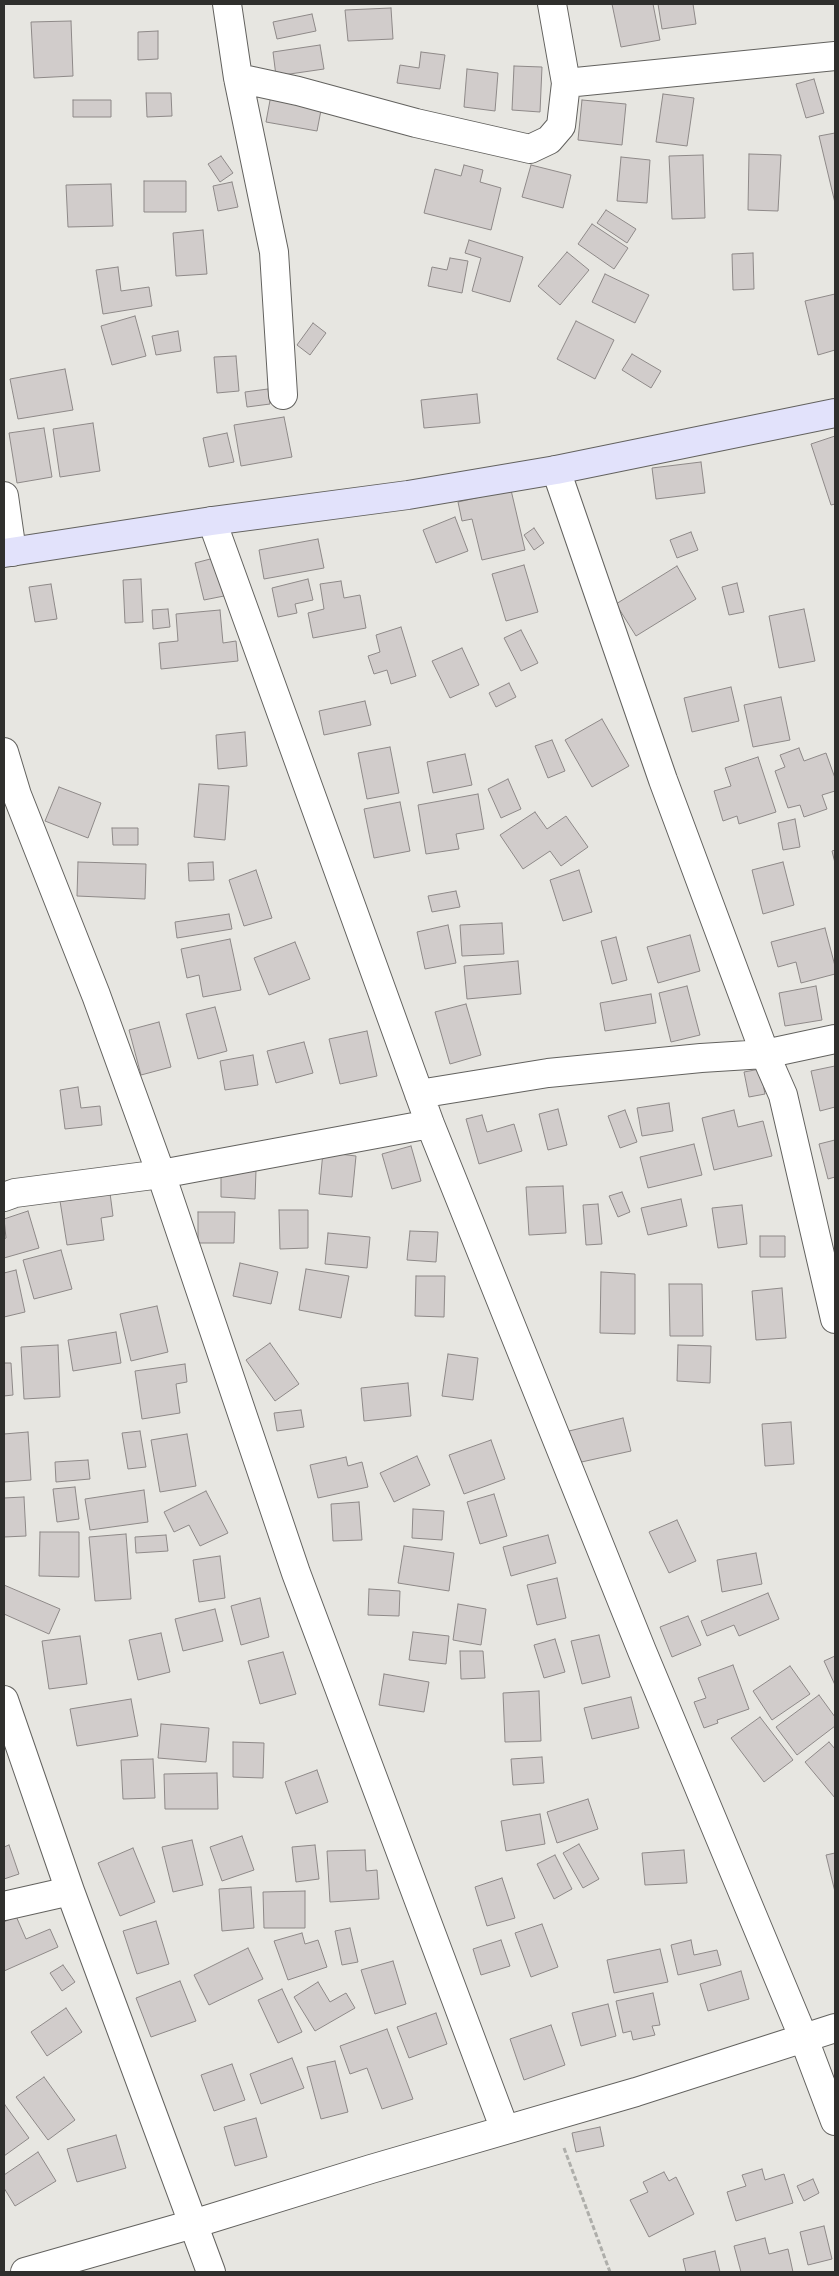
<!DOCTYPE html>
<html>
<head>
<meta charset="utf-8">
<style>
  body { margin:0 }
  #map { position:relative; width:839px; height:2276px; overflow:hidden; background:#e7e6e1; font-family:Commissioner,sans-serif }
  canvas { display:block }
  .frame { position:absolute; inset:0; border:5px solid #2f2f2d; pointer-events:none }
</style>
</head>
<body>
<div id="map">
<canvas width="839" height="2276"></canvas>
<div class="frame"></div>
</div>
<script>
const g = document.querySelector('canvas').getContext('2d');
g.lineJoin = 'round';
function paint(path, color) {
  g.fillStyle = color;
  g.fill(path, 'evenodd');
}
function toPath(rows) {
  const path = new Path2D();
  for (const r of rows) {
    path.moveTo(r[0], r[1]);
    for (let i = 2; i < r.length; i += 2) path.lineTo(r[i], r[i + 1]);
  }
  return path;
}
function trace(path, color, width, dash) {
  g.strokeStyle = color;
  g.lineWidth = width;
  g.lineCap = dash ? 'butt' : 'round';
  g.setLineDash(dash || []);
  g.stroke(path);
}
const building = toPath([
  [612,4,653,4,660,40,621,47,612,4],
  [658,4,693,4,696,24,662,29,658,4],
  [391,8,393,39,348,41,345,10,391,8],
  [312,14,316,31,277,39,273,22,312,14],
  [71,21,73,76,34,78,31,22,71,21],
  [158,31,158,59,138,60,138,32,158,31],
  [320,45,324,69,276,76,273,52,320,45],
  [421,52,445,55,440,89,397,83,400,65,419,68,421,52],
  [514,66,542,67,540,112,512,110,514,66],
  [467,69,498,73,495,111,464,107,467,69],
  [814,79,824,113,806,118,796,84,814,79],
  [146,93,171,93,172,116,147,117,146,93],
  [663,94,694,98,687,146,656,142,663,94],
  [271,95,322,105,317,131,266,122,271,95],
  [73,100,111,100,111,117,73,117,73,100],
  [582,100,626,104,622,145,578,140,582,100],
  [835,133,835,203,819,136,835,133],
  [749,154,781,155,778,211,748,210,749,154],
  [703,155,705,218,672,219,669,156,703,155],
  [221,156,233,173,220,182,208,164,221,156],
  [621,157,650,160,647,203,617,201,621,157],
  [464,165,483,170,480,182,501,188,491,230,424,213,435,169,461,176,464,165],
  [531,165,571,175,563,208,522,197,531,165],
  [144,181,186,181,186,212,144,212,144,181],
  [232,182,238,207,218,211,213,186,232,182],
  [111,184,113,226,68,227,66,185,111,184],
  [606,210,636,229,627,243,597,223,606,210],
  [592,224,628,248,614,269,578,244,592,224],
  [203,230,207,274,176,276,173,233,203,230],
  [469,240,523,257,510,302,472,291,481,258,465,253,469,240],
  [567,252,589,270,560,305,538,286,567,252],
  [753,253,754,289,733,290,732,254,753,253],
  [450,258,468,261,462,293,428,286,432,267,447,270,450,258],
  [118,267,121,291,149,287,152,306,103,314,96,270,118,267],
  [605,274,649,295,635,323,592,302,605,274],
  [835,294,835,350,818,355,805,301,835,294],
  [135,316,146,356,112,365,101,326,135,316],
  [576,321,614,340,595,379,557,359,576,321],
  [313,323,326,333,310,355,297,345,313,323],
  [178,331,181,351,156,355,152,336,178,331],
  [632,354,661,371,651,388,622,370,632,354],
  [236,356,239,391,217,393,214,357,236,356],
  [65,369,73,410,18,419,10,379,65,369],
  [268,389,270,404,247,407,245,392,268,389],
  [477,394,480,423,424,428,421,400,477,394],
  [284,417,292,457,241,466,234,425,284,417],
  [93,423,100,471,60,477,53,429,93,423],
  [44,428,52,477,17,483,9,433,44,428],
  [227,433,234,462,209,467,203,438,227,433],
  [835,436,835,504,831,505,811,444,835,436],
  [701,462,705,493,656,499,652,468,701,462],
  [511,490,525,550,482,560,472,519,462,521,458,502,511,490],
  [455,517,468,551,436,563,423,530,455,517],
  [534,528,544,543,534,550,524,535,534,528],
  [691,532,698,550,677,558,670,540,691,532],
  [318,539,324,568,264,579,259,550,318,539],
  [214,558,224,596,204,600,195,563,214,558],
  [524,565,538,612,506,621,492,574,524,565],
  [677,566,696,599,636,636,616,604,677,566],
  [141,579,143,622,125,623,123,580,141,579],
  [308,579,313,600,295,604,297,613,278,617,272,588,308,579],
  [341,581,344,598,360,595,366,628,313,638,308,613,324,609,320,584,341,581],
  [737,583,744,612,729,615,722,587,737,583],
  [51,584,57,619,35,622,29,587,51,584],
  [168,609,170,627,153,629,152,610,168,609],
  [804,609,815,661,779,668,769,616,804,609],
  [220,610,223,643,236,641,238,661,161,669,159,643,178,641,176,614,220,610],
  [401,627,416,676,391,684,387,670,374,674,368,656,380,652,376,635,401,627],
  [521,630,538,663,521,671,504,638,521,630],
  [462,648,479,685,450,698,432,661,462,648],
  [509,683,516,697,496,707,489,693,509,683],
  [731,687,739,721,692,732,684,698,731,687],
  [781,697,790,740,753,747,744,705,781,697],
  [365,701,371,725,324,735,319,711,365,701],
  [602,719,629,766,592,787,565,740,602,719],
  [245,732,247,766,218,769,216,735,245,732],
  [552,740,565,771,548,778,535,746,552,740],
  [390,747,399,793,367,799,358,753,390,747],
  [799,748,804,761,826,753,835,778,835,791,822,795,827,809,804,817,800,805,788,808,775,771,785,767,780,755,799,748],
  [465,754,472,785,433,793,427,762,465,754],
  [758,757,776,812,739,824,737,816,723,821,714,791,731,786,725,768,758,757],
  [508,779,521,809,501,818,488,789,508,779],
  [199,784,229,786,225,840,194,837,199,784],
  [59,787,101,803,88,838,45,821,59,787],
  [478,794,484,829,456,834,459,849,426,854,418,805,478,794],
  [400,802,410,851,374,858,364,809,400,802],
  [535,812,547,829,566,816,588,847,561,866,550,851,523,869,500,835,535,812],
  [795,819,800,847,783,850,778,823,795,819],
  [112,828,138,828,138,845,113,845,112,828],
  [835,850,835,863,832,851,835,850],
  [78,862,146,864,145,899,77,896,78,862],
  [213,862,214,880,189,881,188,863,213,862],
  [783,862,794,905,763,914,752,870,783,862],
  [256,870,272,918,244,926,229,880,256,870],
  [579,870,592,912,563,921,550,880,579,870],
  [456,891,460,907,432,912,428,896,456,891],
  [229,914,232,929,177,938,175,922,229,914],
  [502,923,504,954,462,956,460,925,502,923],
  [448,925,456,963,425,969,417,932,448,925],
  [825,928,835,966,835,974,801,983,796,962,778,967,771,942,825,928],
  [690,935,700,971,658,983,647,947,690,935],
  [616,937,627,980,612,984,601,941,616,937],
  [230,939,241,990,203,997,199,975,187,978,181,949,230,939],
  [295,942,310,979,269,995,254,958,295,942],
  [518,961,521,994,467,999,464,966,518,961],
  [687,986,700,1035,671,1042,659,993,687,986],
  [816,986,822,1020,785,1026,779,993,816,986],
  [651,994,656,1023,605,1031,600,1003,651,994],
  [466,1004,481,1055,450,1064,435,1012,466,1004],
  [215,1007,227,1051,198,1059,186,1014,215,1007],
  [159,1022,171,1067,141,1075,129,1030,159,1022],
  [367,1031,377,1076,340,1084,329,1039,367,1031],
  [304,1042,313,1073,276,1083,267,1051,304,1042],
  [253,1055,258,1085,225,1090,220,1061,253,1055],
  [835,1066,835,1107,820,1111,811,1071,835,1066],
  [760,1069,765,1094,749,1097,744,1072,760,1069],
  [78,1087,81,1108,100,1106,102,1125,65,1129,60,1090,78,1087],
  [669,1103,673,1131,642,1136,637,1108,669,1103],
  [558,1109,567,1145,548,1150,539,1114,558,1109],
  [625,1110,637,1142,620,1148,608,1116,625,1110],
  [734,1110,738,1127,763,1121,772,1156,714,1170,702,1118,734,1110],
  [482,1115,487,1132,514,1124,522,1151,479,1164,466,1119,482,1115],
  [835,1140,835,1177,828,1179,819,1144,835,1140],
  [694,1144,702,1175,648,1188,640,1157,694,1144],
  [411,1146,421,1181,392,1189,382,1154,411,1146],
  [323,1152,356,1156,352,1197,319,1194,323,1152],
  [221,1169,256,1170,255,1199,221,1197,221,1169],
  [563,1186,566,1233,529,1235,526,1187,563,1186],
  [622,1192,630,1212,618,1217,609,1196,622,1192],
  [110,1193,113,1216,101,1218,104,1240,67,1245,60,1201,110,1193],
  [681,1199,687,1226,648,1235,641,1208,681,1199],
  [598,1204,602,1244,586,1245,583,1205,598,1204],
  [742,1205,747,1244,718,1248,712,1208,742,1205],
  [279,1210,308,1210,308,1248,280,1249,279,1210],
  [28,1211,39,1248,4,1258,4,1239,6,1238,4,1219,28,1211],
  [198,1212,235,1212,234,1243,198,1243,198,1212],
  [410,1231,438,1232,436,1262,407,1260,410,1231],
  [328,1233,370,1237,367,1268,325,1264,328,1233],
  [760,1236,785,1236,785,1257,760,1257,760,1236],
  [61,1250,72,1289,34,1299,23,1260,61,1250],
  [240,1263,278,1272,271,1304,233,1296,240,1263],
  [306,1269,349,1276,341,1318,299,1310,306,1269],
  [16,1270,25,1312,4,1317,4,1273,16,1270],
  [601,1272,635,1274,635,1334,600,1333,601,1272],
  [416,1276,445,1276,444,1317,415,1316,416,1276],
  [669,1284,702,1284,703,1336,670,1336,669,1284],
  [782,1288,786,1338,756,1340,752,1291,782,1288],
  [157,1306,168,1352,131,1361,120,1314,157,1306],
  [116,1332,121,1363,73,1371,68,1340,116,1332],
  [270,1343,299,1384,275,1401,246,1360,270,1343],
  [58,1345,60,1397,24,1399,21,1347,58,1345],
  [678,1345,711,1346,710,1383,677,1381,678,1345],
  [448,1354,478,1358,473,1400,442,1396,448,1354],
  [4,1363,11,1363,13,1395,4,1396,4,1363],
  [185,1364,187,1382,176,1384,180,1413,142,1419,135,1371,185,1364],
  [408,1383,411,1416,364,1421,361,1388,408,1383],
  [301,1410,304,1427,277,1431,274,1413,301,1410],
  [623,1418,631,1451,577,1463,569,1431,623,1418],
  [791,1422,794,1464,765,1466,762,1424,791,1422],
  [140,1431,146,1467,128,1469,122,1433,140,1431],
  [28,1432,31,1480,4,1482,4,1434,28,1432],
  [187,1434,196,1486,160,1492,151,1440,187,1434],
  [491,1440,505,1479,464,1494,449,1455,491,1440],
  [417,1456,430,1485,394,1502,380,1473,417,1456],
  [346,1457,348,1466,362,1462,368,1487,318,1498,310,1465,346,1457],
  [88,1460,90,1479,56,1482,55,1462,88,1460],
  [75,1487,79,1519,57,1522,53,1489,75,1487],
  [144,1490,148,1522,90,1530,85,1499,144,1490],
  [206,1491,228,1533,200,1546,189,1525,174,1532,164,1512,206,1491],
  [494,1494,507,1536,480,1544,467,1502,494,1494],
  [24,1497,26,1536,4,1537,4,1498,24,1497],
  [359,1502,362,1540,333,1541,331,1504,359,1502],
  [413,1509,444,1511,442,1540,412,1538,413,1509],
  [677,1520,696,1561,669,1573,649,1532,677,1520],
  [40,1532,79,1532,79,1577,39,1576,40,1532],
  [126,1534,131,1599,95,1601,89,1537,126,1534],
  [166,1535,168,1551,136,1553,135,1537,166,1535],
  [548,1535,556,1563,511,1576,503,1547,548,1535],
  [404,1546,454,1553,449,1591,398,1583,404,1546],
  [756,1553,762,1584,722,1592,717,1560,756,1553],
  [220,1556,225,1598,199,1602,193,1560,220,1556],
  [557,1578,566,1618,537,1625,527,1585,557,1578],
  [4,1585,60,1609,49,1634,4,1614,4,1585],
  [369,1589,400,1591,399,1616,368,1615,369,1589],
  [768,1593,779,1619,739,1636,734,1625,707,1636,701,1621,768,1593],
  [260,1598,269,1637,241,1645,231,1606,260,1598],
  [458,1604,486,1609,481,1645,453,1640,458,1604],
  [215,1609,223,1641,183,1651,175,1619,215,1609],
  [688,1616,701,1645,672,1657,660,1627,688,1616],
  [413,1632,449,1636,446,1664,409,1660,413,1632],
  [161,1633,170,1672,138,1680,129,1640,161,1633],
  [599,1635,610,1677,582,1684,571,1641,599,1635],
  [80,1636,87,1684,49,1689,42,1641,80,1636],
  [555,1639,565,1672,544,1678,534,1645,555,1639],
  [460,1651,483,1651,485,1678,461,1679,460,1651],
  [283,1652,296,1694,260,1704,248,1661,283,1652],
  [835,1656,835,1685,824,1661,835,1656],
  [733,1665,749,1709,717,1720,718,1723,704,1728,694,1702,706,1698,698,1678,733,1665],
  [790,1666,810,1694,772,1720,753,1691,790,1666],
  [384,1674,429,1682,424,1712,379,1705,384,1674],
  [539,1691,541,1741,505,1742,503,1693,539,1691],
  [819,1695,835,1717,835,1726,797,1755,776,1727,819,1695],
  [631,1697,639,1728,592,1739,584,1708,631,1697],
  [131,1699,138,1736,77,1746,70,1709,131,1699],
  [760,1717,793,1760,764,1782,731,1738,760,1717],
  [161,1724,209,1728,206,1762,158,1758,161,1724],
  [233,1742,264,1743,263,1778,233,1777,233,1742],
  [829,1742,835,1749,835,1798,805,1762,829,1742],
  [542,1757,544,1783,513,1785,511,1759,542,1757],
  [153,1759,155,1798,123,1799,121,1760,153,1759],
  [317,1770,328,1802,296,1814,285,1782,317,1770],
  [217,1773,218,1809,165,1809,164,1774,217,1773],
  [588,1799,598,1829,557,1843,547,1812,588,1799],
  [540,1814,545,1844,506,1851,501,1821,540,1814],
  [242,1836,254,1870,222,1881,210,1847,242,1836],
  [192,1840,203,1885,173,1892,162,1847,192,1840],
  [579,1844,599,1879,583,1888,563,1853,579,1844],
  [9,1845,19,1874,4,1879,4,1847,9,1845],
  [315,1845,319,1879,296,1882,292,1847,315,1845],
  [133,1848,155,1902,120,1916,98,1863,133,1848],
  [365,1850,366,1871,377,1870,379,1899,330,1902,327,1851,365,1850],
  [684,1850,687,1883,645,1885,642,1853,684,1850],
  [835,1853,835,1892,826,1855,835,1853],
  [555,1855,572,1889,554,1899,537,1864,555,1855],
  [502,1878,515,1918,487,1926,475,1887,502,1878],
  [251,1887,254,1928,222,1931,219,1889,251,1887],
  [305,1891,305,1928,264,1928,263,1892,305,1891],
  [16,1916,26,1939,50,1929,58,1947,4,1971,4,1922,16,1916],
  [156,1921,169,1964,137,1974,123,1931,156,1921],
  [542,1924,558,1967,531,1977,515,1933,542,1924],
  [350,1928,358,1962,342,1965,335,1931,350,1928],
  [302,1933,305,1944,318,1940,327,1967,288,1980,274,1941,302,1933],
  [501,1940,510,1966,481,1975,473,1949,501,1940],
  [691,1940,694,1955,717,1950,721,1965,678,1975,671,1945,691,1940],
  [248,1948,263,1979,209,2005,194,1975,248,1948],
  [660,1949,668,1982,614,1993,607,1960,660,1949],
  [393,1961,406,2004,375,2014,361,1970,393,1961],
  [63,1965,75,1982,62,1991,50,1973,63,1965],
  [741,1971,749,1999,708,2011,700,1984,741,1971],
  [180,1981,196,2021,151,2037,136,1998,180,1981],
  [318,1982,330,2002,346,1993,355,2008,315,2031,294,1997,318,1982],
  [282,1989,302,2032,278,2043,258,2000,282,1989],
  [653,1993,660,2025,652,2026,655,2035,633,2040,631,2031,623,2033,616,2001,653,1993],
  [608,2004,616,2036,581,2046,572,2013,608,2004],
  [66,2008,82,2032,47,2056,31,2032,66,2008],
  [436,2013,447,2044,409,2058,397,2027,436,2013],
  [551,2025,565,2065,524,2080,510,2039,551,2025],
  [387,2029,413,2099,382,2109,367,2068,350,2074,340,2046,387,2029],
  [292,2058,304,2088,261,2104,250,2074,292,2058],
  [335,2061,348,2112,321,2119,307,2067,335,2061],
  [232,2064,245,2100,214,2111,201,2075,232,2064],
  [44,2077,75,2120,48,2140,16,2097,44,2077],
  [5,2105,29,2138,4,2156,4,2106,5,2105],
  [256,2118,267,2157,235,2166,224,2127,256,2118],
  [600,2127,604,2146,576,2152,572,2133,600,2127],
  [116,2135,126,2168,77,2182,67,2149,116,2135],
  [38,2152,56,2181,15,2206,4,2188,4,2175,38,2152],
  [762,2169,765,2180,784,2174,793,2203,736,2221,727,2192,746,2186,742,2175,762,2169],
  [664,2172,669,2181,676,2177,694,2214,649,2237,630,2200,648,2192,643,2182,664,2172],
  [813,2179,819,2193,804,2201,797,2186,813,2179],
  [824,2226,832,2259,808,2265,800,2232,824,2226],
  [765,2238,769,2254,788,2249,793,2272,741,2272,734,2246,765,2238],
  [715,2251,720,2272,686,2272,683,2259,715,2251]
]);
paint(building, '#d1cccb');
trace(building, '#8e8988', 1);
const street = toPath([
  [227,4,238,78,274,252,283,395],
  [552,4,566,83],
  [238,78,298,91,416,123,530,149,549,140,561,126,566,83,835,56],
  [556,470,663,780,765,1054,783,1095,835,1319],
  [4,496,12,552],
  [212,521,430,1124,642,1651,804,2039,835,2121],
  [4,752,17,795,96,995,161,1174,296,1573,505,2130],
  [419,1094,548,1073,701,1058,765,1054,835,1039],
  [4,1197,15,1193,161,1174,430,1124],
  [4,1700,70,1891,211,2272],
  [4,1906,70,1891],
  [25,2272,193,2224,371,2169,636,2092,835,2028]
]);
const secondary = toPath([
  [4,553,212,521,408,495,556,470,835,413]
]);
trace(street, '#63625f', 30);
trace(secondary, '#63625f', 30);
trace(toPath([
  [564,2148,610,2272]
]), '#aeaeaa', 3, [5, 2.5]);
trace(street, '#fff', 28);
trace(secondary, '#e2e2fb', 28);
</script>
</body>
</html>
